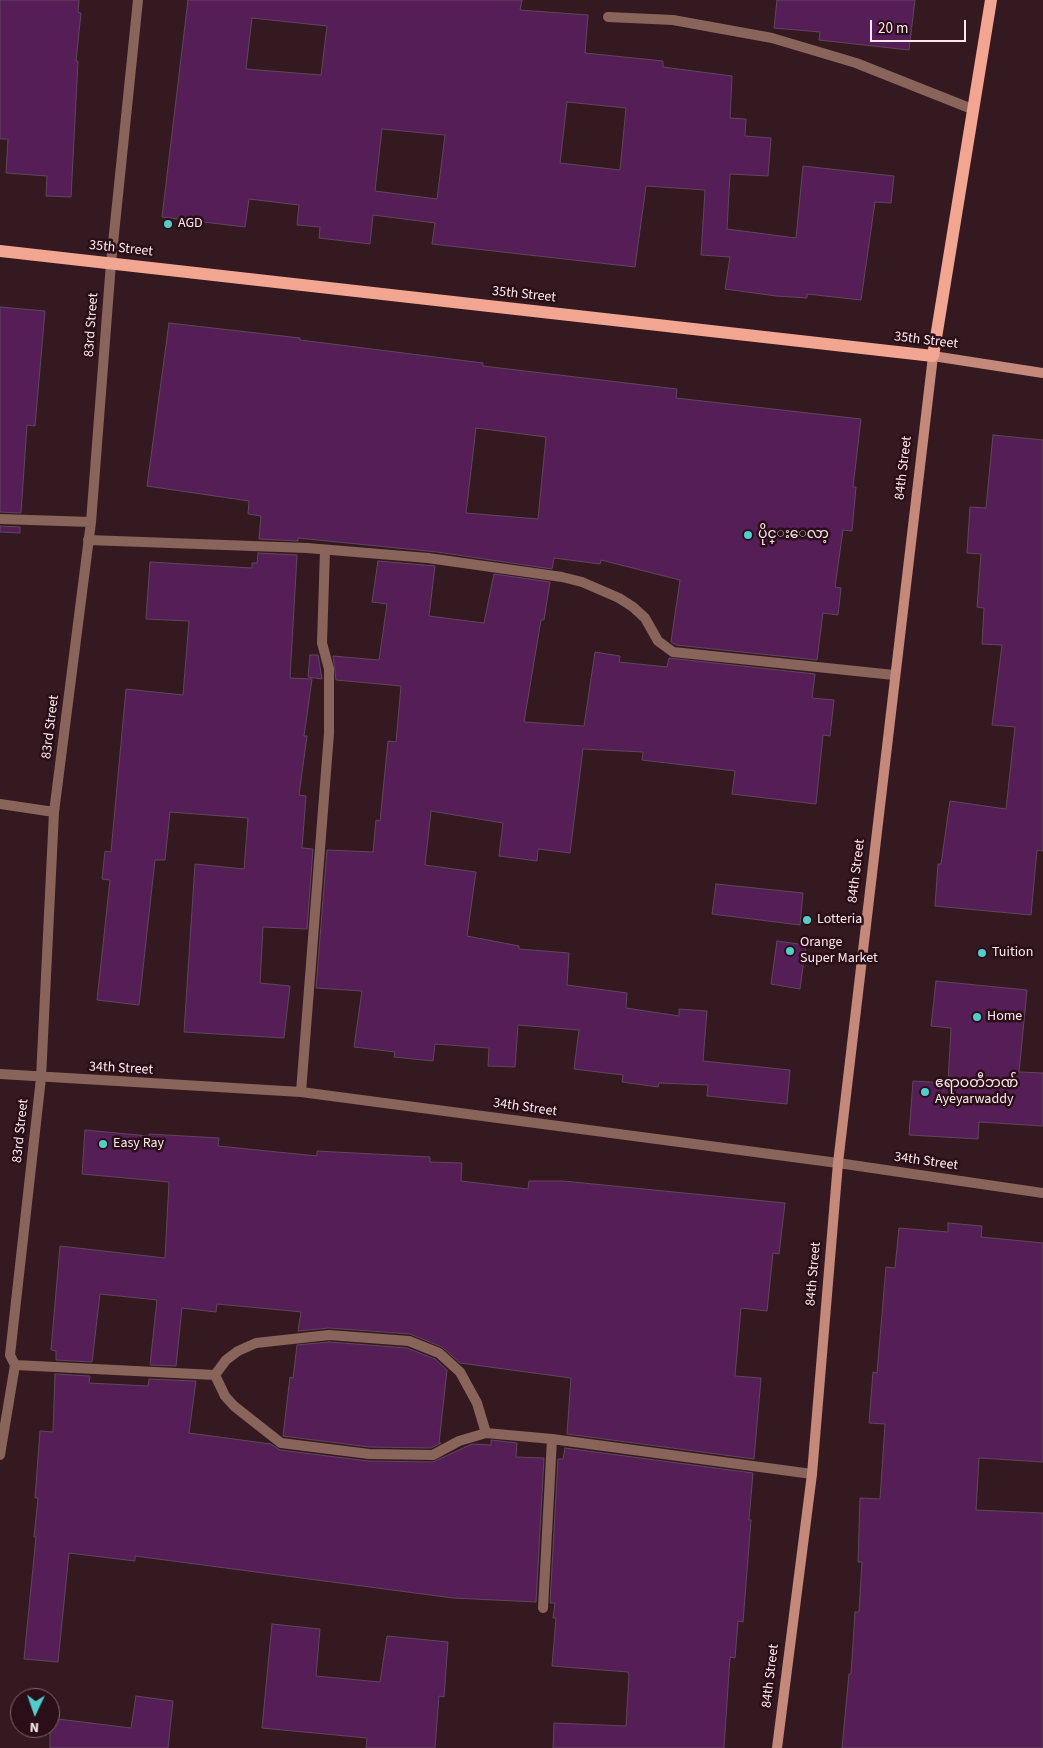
<!DOCTYPE html>
<html>
<head>
<meta charset="utf-8">
<style>
  body { margin:0 }
  #map { position:relative; width:1043px; height:1748px; overflow:hidden; background:#351921; font-family:"Source Sans 3",sans-serif }
  canvas { display:block }
  .north { position:absolute; left:10px; top:1688px; width:50px; height:50px; box-sizing:border-box; background:#2a0f18; border:1px solid #7e666d; border-radius:50%; rotate:183deg; font-size:14px; font-weight:700; line-height:20px; text-align:center; color:#fce8ed }
  .north::after { content:''; display:block; margin:auto; width:18px; height:22px; background:#53cdcb; clip-path:polygon(50% 0,100% 100%,50% 72%,0 100%) }
  .scale { position:absolute; left:870px; top:20px; width:96px; height:22px; box-sizing:border-box; border:2px solid #fce8ed; border-top:0; padding-left:6px; font-size:15px; line-height:18px; white-space:nowrap; color:#fce8ed; -webkit-text-stroke:4px #2a0f18; paint-order:stroke }
</style>
</head>
<body>
<div id="map">
<canvas width="1043" height="1748"></canvas>
<div class="north">N</div>
<div class="scale">20 m</div>
</div>
<script>
const g = document.querySelector('canvas').getContext('2d');
g.lineJoin = 'round';
function paint(path, color) {
  g.fillStyle = color;
  g.fill(path, 'evenodd');
}
function toPath(rows) {
  const path = new Path2D();
  for (const r of rows) {
    path.moveTo(r[0], r[1]);
    for (let i = 2; i < r.length; i += 2) path.lineTo(r[i], r[i + 1]);
  }
  return path;
}
function trace(path, color, width, dash) {
  g.strokeStyle = color;
  g.lineWidth = width;
  g.lineCap = dash ? 'butt' : 'round';
  g.setLineDash(dash || []);
  g.stroke(path);
}
function label(font, color, halo, rows, align = 'center') {
  g.font = font + ' "Source Sans 3","Noto Sans Myanmar",sans-serif';
  g.lineWidth = 5;
  g.setLineDash([]);
  g.textBaseline = 'middle';
  g.strokeStyle = halo;
  g.fillStyle = color;
  for (const [text, x, y, turn = 0] of rows) {
    g.save();
    g.translate(x, y);
    g.rotate((+turn || 0) * Math.PI / 180);
    g.textAlign = isNaN(turn) ? turn : align;
    if (halo) g.strokeText(text, 0, 0);
    g.fillText(text, 0, 0);
    g.restore();
  }
}
const building = toPath([
  [0,0,79,0,78,12,81,13,76,61,78,61,71,197,46,196,47,176,6,173,8,139,0,139,0,0],
  [188,0,522,0,520,10,588,15,585,53,663,61,663,67,732,76,730,118,746,119,745,136,771,138,768,176,730,174,727,229,796,238,803,166,894,176,891,203,875,202,861,300,807,294,807,298,776,296,725,289,730,257,701,255,705,190,646,186,635,267,432,244,435,223,373,215,370,244,319,238,320,227,297,225,299,205,249,199,245,227,162,217,188,0],
  [252,18,327,26,321,75,246,69,252,18],
  [567,102,626,108,620,170,560,163,567,102],
  [382,129,445,135,437,199,375,191,382,129],
  [777,0,915,0,909,50,819,40,820,32,774,28,777,0],
  [0,307,45,311,35,426,27,425,21,513,0,512,0,307],
  [169,323,300,338,300,340,483,363,483,366,677,389,676,398,861,419,853,487,856,487,852,531,843,530,835,587,841,588,838,615,823,613,817,660,676,645,671,642,680,580,601,560,600,564,554,558,552,569,437,552,298,538,298,541,259,539,261,516,248,514,249,501,147,486,169,323],
  [476,428,546,437,538,519,466,513,476,428],
  [993,435,1043,440,1043,851,1037,850,1031,915,935,906,938,864,941,864,950,801,1006,809,1015,727,992,725,1002,645,982,644,984,608,977,607,981,554,967,553,970,507,986,508,993,435],
  [0,526,20,527,20,533,0,532,0,526],
  [258,553,297,555,290,678,312,679,304,736,307,736,299,795,306,796,302,848,313,849,307,929,263,927,260,983,290,986,284,1038,184,1032,195,864,244,869,248,818,170,812,165,860,155,860,139,1005,97,1000,110,880,102,879,105,851,111,852,126,689,183,695,189,621,146,619,150,562,252,568,252,563,257,563,258,553],
  [378,561,435,566,429,616,484,623,494,574,550,582,544,620,541,620,524,722,584,726,595,652,620,656,619,662,667,667,669,658,815,674,812,698,834,700,830,736,823,735,816,804,732,794,735,771,642,760,643,752,583,749,570,853,538,849,537,861,499,856,503,823,431,811,425,865,476,872,467,936,519,946,519,949,569,953,567,985,627,993,626,1008,679,1016,679,1009,707,1011,703,1061,790,1070,787,1104,707,1096,708,1085,659,1083,658,1087,622,1082,623,1075,574,1069,579,1030,518,1025,515,1067,488,1066,489,1048,435,1044,433,1061,394,1057,395,1052,354,1047,362,991,316,988,327,850,373,852,376,820,380,821,388,741,396,742,401,686,336,680,333,656,379,660,387,604,372,602,378,561],
  [310,655,318,655,322,679,308,677,310,655],
  [716,884,803,893,800,925,712,914,716,884],
  [777,941,806,945,800,989,771,984,777,941],
  [936,981,1027,990,1019,1072,1043,1073,1043,1126,979,1122,978,1139,909,1135,913,1081,948,1083,951,1028,931,1026,936,981],
  [85,1130,149,1136,149,1134,219,1138,218,1146,317,1156,317,1151,430,1157,430,1162,462,1163,461,1181,528,1189,529,1181,563,1181,785,1203,779,1254,773,1253,767,1311,741,1308,735,1376,761,1378,754,1459,567,1434,571,1378,460,1363,442,1347,410,1334,329,1328,298,1331,301,1312,292,1311,217,1304,216,1312,182,1308,176,1366,150,1365,157,1300,100,1294,92,1362,56,1360,56,1351,51,1350,60,1246,165,1258,169,1182,82,1174,85,1130],
  [948,1223,982,1226,981,1237,1043,1243,1043,1462,979,1458,976,1510,1043,1513,1043,1748,842,1748,849,1674,851,1674,855,1612,859,1612,862,1562,858,1562,860,1498,880,1499,885,1424,869,1423,873,1372,877,1373,886,1267,895,1268,899,1228,948,1232,948,1223],
  [329,1342,407,1348,435,1359,447,1370,439,1443,441,1443,431,1448,369,1447,283,1436,290,1377,293,1378,297,1345,329,1342],
  [55,1374,90,1376,89,1383,148,1386,149,1379,196,1381,189,1433,271,1444,280,1450,368,1461,433,1462,472,1444,491,1445,491,1440,517,1443,516,1457,544,1458,536,1602,453,1598,135,1556,135,1561,69,1553,58,1662,24,1659,36,1537,34,1537,38,1498,35,1498,40,1431,53,1432,55,1374],
  [565,1448,753,1473,749,1520,751,1520,743,1622,738,1621,735,1658,730,1657,724,1748,553,1748,554,1723,626,1726,629,1675,628,1672,552,1666,556,1618,553,1618,555,1603,550,1603,558,1459,563,1459,565,1448],
  [272,1624,320,1629,316,1676,380,1682,387,1636,448,1642,444,1697,439,1696,435,1748,366,1748,367,1738,262,1728,272,1624],
  [136,1696,173,1701,168,1748,50,1748,50,1718,131,1728,136,1696]
]);
paint(building, '#561e56');
trace(building, '#5e475d', 1);
trace(toPath([
  [608,17,673,20,772,38,856,63,972,109],
  [0,519,91,522],
  [88,540,307,548,428,558,562,577,582,582,619,598,633,607,645,618,658,641,673,652,894,675],
  [0,804,54,812],
  [0,1074,301,1092,838,1163,1043,1193],
  [301,1092,329,733,329,669,322,643,325,550],
  [15,1365,215,1375],
  [215,1375,225,1396,234,1406,281,1443,369,1454,433,1455,459,1441,486,1433,552,1439,812,1474],
  [215,1375,226,1360,238,1351,256,1343,329,1335,409,1341,439,1353,460,1372,477,1403,486,1433],
  [0,1455,15,1365,10,1355,41,1078,54,812,91,522,111,263,138,0],
  [543,1608,552,1439]
]), '#89645b', 10);
trace(toPath([
  [777,1748,812,1474,838,1163,933,356,1043,373]
]), '#c4897a', 10);
trace(toPath([
  [0,251,933,356,991,0]
]), '#f2a692', 12);
for (const [x, y, r, color] of [
  [168,224,5,"#53cdcb"],
  [748,535,5,"#53cdcb"],
  [807,920,5,"#53cdcb"],
  [790,951,5,"#53cdcb"],
  [982,953,5,"#53cdcb"],
  [977,1017,5,"#53cdcb"],
  [925,1092,5,"#53cdcb"],
  [103,1144,5,"#53cdcb"]
]) {
  const dot = new Path2D();
  dot.arc(x, y, r, 0, 2 * Math.PI);
  g.fillStyle = color;
  g.fill(dot);
  trace(dot, '#2a0f18', 2);
}
label('14px', '#fce8ed', '#2a0f18', [
  ["AGD",178,224],
  ["ပိုင္းေလာ့",758,535],
  ["Lotteria",817,920],
  ["Orange",800,943],
  ["Super Market",800,959],
  ["Tuition",992,953],
  ["Home",987,1017],
  ["ဧရာဝတီဘဏ်",935,1084],
  ["Ayeyarwaddy",935,1100],
  ["Easy Ray",113,1144]
], 'left');
label('14px', '#fce8ed', '#2a0f18', [
  ["35th Street",121,249,6],
  ["35th Street",524,295,6],
  ["83rd Street",92,325,-86],
  ["35th Street",926,341,7],
  ["84th Street",904,468,-83],
  ["83rd Street",51,727,-83],
  ["84th Street",857,871,-83],
  ["34th Street",121,1069,3],
  ["34th Street",525,1108,8],
  ["83rd Street",21,1131,-84],
  ["34th Street",926,1162,8],
  ["84th Street",814,1274,-85],
  ["84th Street",771,1676,-83]
]);
</script>
</body>
</html>
